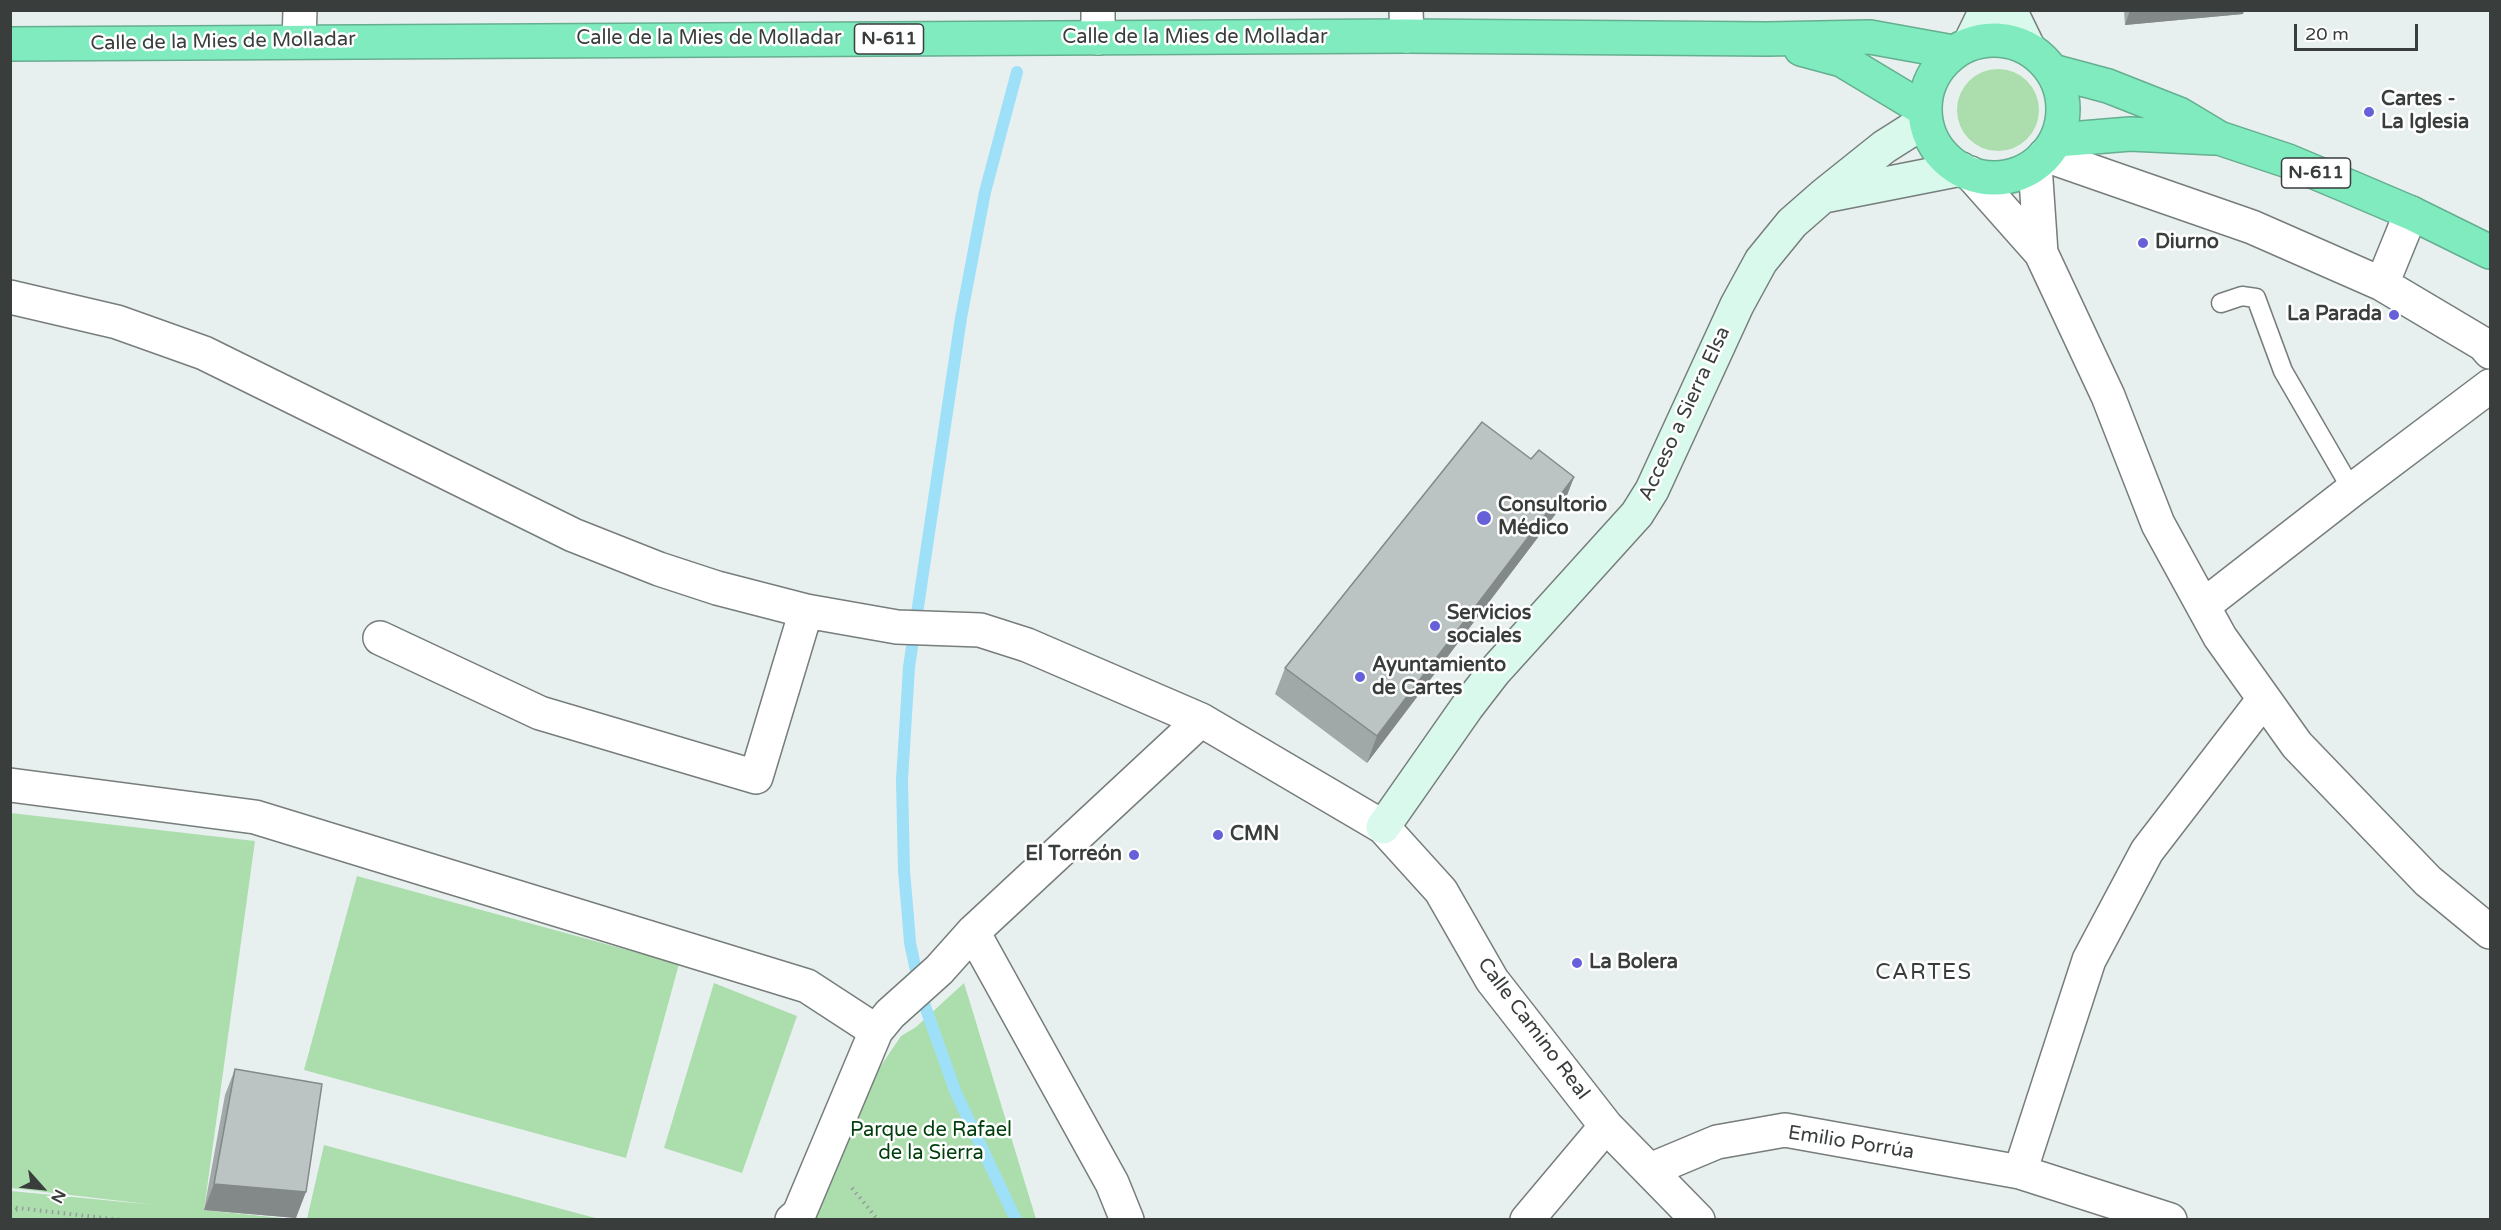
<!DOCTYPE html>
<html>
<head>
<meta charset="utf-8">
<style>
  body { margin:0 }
  #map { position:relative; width:2501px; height:1230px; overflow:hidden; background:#e8f0ef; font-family:"Varela Round",sans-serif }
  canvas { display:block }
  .frame { position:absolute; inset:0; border:12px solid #393d3c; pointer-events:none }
  .north { position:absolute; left:12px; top:1158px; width:60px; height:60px; -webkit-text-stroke:4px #fff; paint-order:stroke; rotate:117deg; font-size:16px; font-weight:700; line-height:24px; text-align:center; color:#393d3c }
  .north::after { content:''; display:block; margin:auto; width:21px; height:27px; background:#393d3c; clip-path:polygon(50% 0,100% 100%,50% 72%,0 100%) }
  .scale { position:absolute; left:2294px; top:24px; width:124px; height:27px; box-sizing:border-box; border:3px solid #393d3c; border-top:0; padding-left:8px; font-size:18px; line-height:21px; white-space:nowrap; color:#393d3c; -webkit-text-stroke:4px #fff; paint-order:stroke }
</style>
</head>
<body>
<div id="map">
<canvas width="2501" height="1230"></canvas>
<div class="frame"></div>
<div class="north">N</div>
<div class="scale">20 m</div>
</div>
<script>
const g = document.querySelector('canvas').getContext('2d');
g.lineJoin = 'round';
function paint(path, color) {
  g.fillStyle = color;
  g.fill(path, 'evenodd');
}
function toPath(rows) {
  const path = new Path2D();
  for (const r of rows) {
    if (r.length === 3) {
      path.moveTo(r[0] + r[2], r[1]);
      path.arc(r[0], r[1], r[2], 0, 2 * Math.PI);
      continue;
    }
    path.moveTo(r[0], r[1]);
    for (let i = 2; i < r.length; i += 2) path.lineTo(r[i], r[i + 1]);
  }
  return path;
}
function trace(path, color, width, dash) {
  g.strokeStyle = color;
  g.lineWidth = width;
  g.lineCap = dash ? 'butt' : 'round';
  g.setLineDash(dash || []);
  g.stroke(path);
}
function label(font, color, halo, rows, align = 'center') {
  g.font = font + ' "Varela Round",sans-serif';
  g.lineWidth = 5;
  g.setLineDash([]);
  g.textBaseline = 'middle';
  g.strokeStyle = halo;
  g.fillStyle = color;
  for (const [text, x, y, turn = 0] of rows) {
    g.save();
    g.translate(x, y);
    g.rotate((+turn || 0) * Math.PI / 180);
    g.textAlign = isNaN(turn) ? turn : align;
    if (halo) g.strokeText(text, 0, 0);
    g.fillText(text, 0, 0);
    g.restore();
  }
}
paint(toPath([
  [1998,110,41],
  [11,813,255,841,204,1210,291,1219,11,1219,11,1191,155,1205,11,1188],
  [357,876,679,964,626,1158,304,1070],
  [714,983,797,1016,742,1173,664,1148],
  [964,983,1036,1219,812,1220,878,1070,901,1036,916,1027],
  [324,1145,599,1219,307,1219]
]), '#acdead');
trace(toPath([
  [1016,1220,956,1093,922,998,910,943,908,917,904,871,902,780,909,667,961,318,985,192,1017,72]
]), '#9de0f8', 12);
const lane = toPath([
  [2221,303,2242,296,2256,298,2283,371,2352,490]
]);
const street = toPath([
  [1406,10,1407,36],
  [1098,38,1098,10],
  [299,42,300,10],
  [2045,155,2252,227,2382,284,2483,344,2490,352],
  [2035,165,2041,253],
  [1970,173,2041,253,2108,396,2158,524,2220,637,2297,745,2428,881,2490,932],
  [2382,284,2411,213],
  [10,297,117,322,204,353,573,535,659,569,717,588,806,611,897,627,980,630,1027,645,1201,720,1383,827,1441,891,1492,980,1606,1126,1698,1220],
  [2203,606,2352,490,2490,386],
  [380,638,540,713,756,777,806,611],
  [10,785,255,817,807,986,876,1031],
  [973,932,1112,1183,1127,1220],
  [1650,1170,1717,1142,1785,1130,2020,1172],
  [792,1220,799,1214,876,1031,890,1014,939,970,973,932,1201,720],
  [1527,1220,1606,1126],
  [2170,1220,2020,1172,2089,960,2147,851,2264,699]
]);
const secondary = toPath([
  [2010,10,2029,49],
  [1970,43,1986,10],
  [1829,195,1961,169],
  [1383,827,1467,707,1494,672,1637,514,1652,490,1737,305,1761,261,1792,223,1824,195,1884,147,1925,121]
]);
const highway = toPath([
  [1994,109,69],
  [10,44,1407,36,1767,39,1870,37,1953,52],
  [1801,49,1842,60,1925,110],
  [2052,71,2108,86,2179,114,2219,138,2288,161,2350,187,2411,213,2490,252],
  [2057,140,2130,134,2214,138]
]);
trace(lane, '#767d7b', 21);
trace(street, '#767d7b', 36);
trace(secondary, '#767d7b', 36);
trace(highway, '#66ae90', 36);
trace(toPath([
  [852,1188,878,1220],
  [10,1207,121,1220],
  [10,1212,20,1208]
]), '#969c9b', 4, [1.5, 4.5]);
trace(lane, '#fff', 18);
trace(street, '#fff', 33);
trace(secondary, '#d9f9ec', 33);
trace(highway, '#7febbe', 33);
paint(toPath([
  [2124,10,2244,10,2243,14,2125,25],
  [1531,459,1574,477,1564,503,1367,763,1275,694,1285,668],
  [235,1069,296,1218,204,1210,225,1095]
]), '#a1a8a8');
paint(toPath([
  [2130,10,2244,10,2243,14,2125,25],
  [1574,477,1564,503,1367,763,1377,736],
  [214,1184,306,1192,296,1218,204,1210]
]), '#838888');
const building = toPath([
  [1482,422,1531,459,1539,450,1574,477,1377,736,1285,668,1482,422],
  [235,1069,322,1084,306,1192,214,1184,235,1069]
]);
paint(building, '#bbc3c3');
trace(building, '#838888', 1.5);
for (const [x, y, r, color] of [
  [2369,112,6,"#6660d9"],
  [2143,243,6,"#6660d9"],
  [2394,315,6,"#6660d9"],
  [1484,518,8,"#6660d9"],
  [1435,626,6,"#6660d9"],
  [1360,677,6,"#6660d9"],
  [1218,835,6,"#6660d9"],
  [1134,855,6,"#6660d9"],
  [1577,963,6,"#6660d9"]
]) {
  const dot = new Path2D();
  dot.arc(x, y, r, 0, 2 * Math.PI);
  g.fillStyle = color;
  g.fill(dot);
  trace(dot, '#fff', 2);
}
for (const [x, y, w] of [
  [889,39,69],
  [2316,173,69]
]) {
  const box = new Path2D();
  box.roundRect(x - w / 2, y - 15, w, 30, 4.5);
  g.fillStyle = '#fff';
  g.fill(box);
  trace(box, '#393d3c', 1.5);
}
label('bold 18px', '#393d3c', null, [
  ["N-611",889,39],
  ["N-611",2316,173]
]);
label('20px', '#393d3c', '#fff', [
  ["Calle de la Mies de Molladar",1195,38],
  ["Calle de la Mies de Molladar",709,39],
  ["Calle de la Mies de Molladar",223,42,-1],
  ["Acceso a Sierra Elsa",1685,414,-65],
  ["Calle Camino Real",1533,1029,53],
  ["Emilio Porrúa",1851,1143,9]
]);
label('bold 20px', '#393d3c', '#fff', [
  ["Cartes -",2381,100],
  ["La Iglesia",2381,123],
  ["Diurno",2155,243],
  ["La Parada",2382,315,"right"],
  ["Consultorio",1498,506],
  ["Médico",1498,529],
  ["Servicios",1447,614],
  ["sociales",1447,637],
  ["Ayuntamiento",1372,666],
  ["de Cartes",1372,689],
  ["CMN",1230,835],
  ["El Torreón",1122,855,"right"],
  ["La Bolera",1589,963]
], 'left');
label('20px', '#003e0b', '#fff', [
  ["Parque de Rafael",931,1131],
  ["de la Sierra",931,1154]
]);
g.letterSpacing = '1.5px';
label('22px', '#393d3c', '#fff', [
  ["CARTES",1924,973]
]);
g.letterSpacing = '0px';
</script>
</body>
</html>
